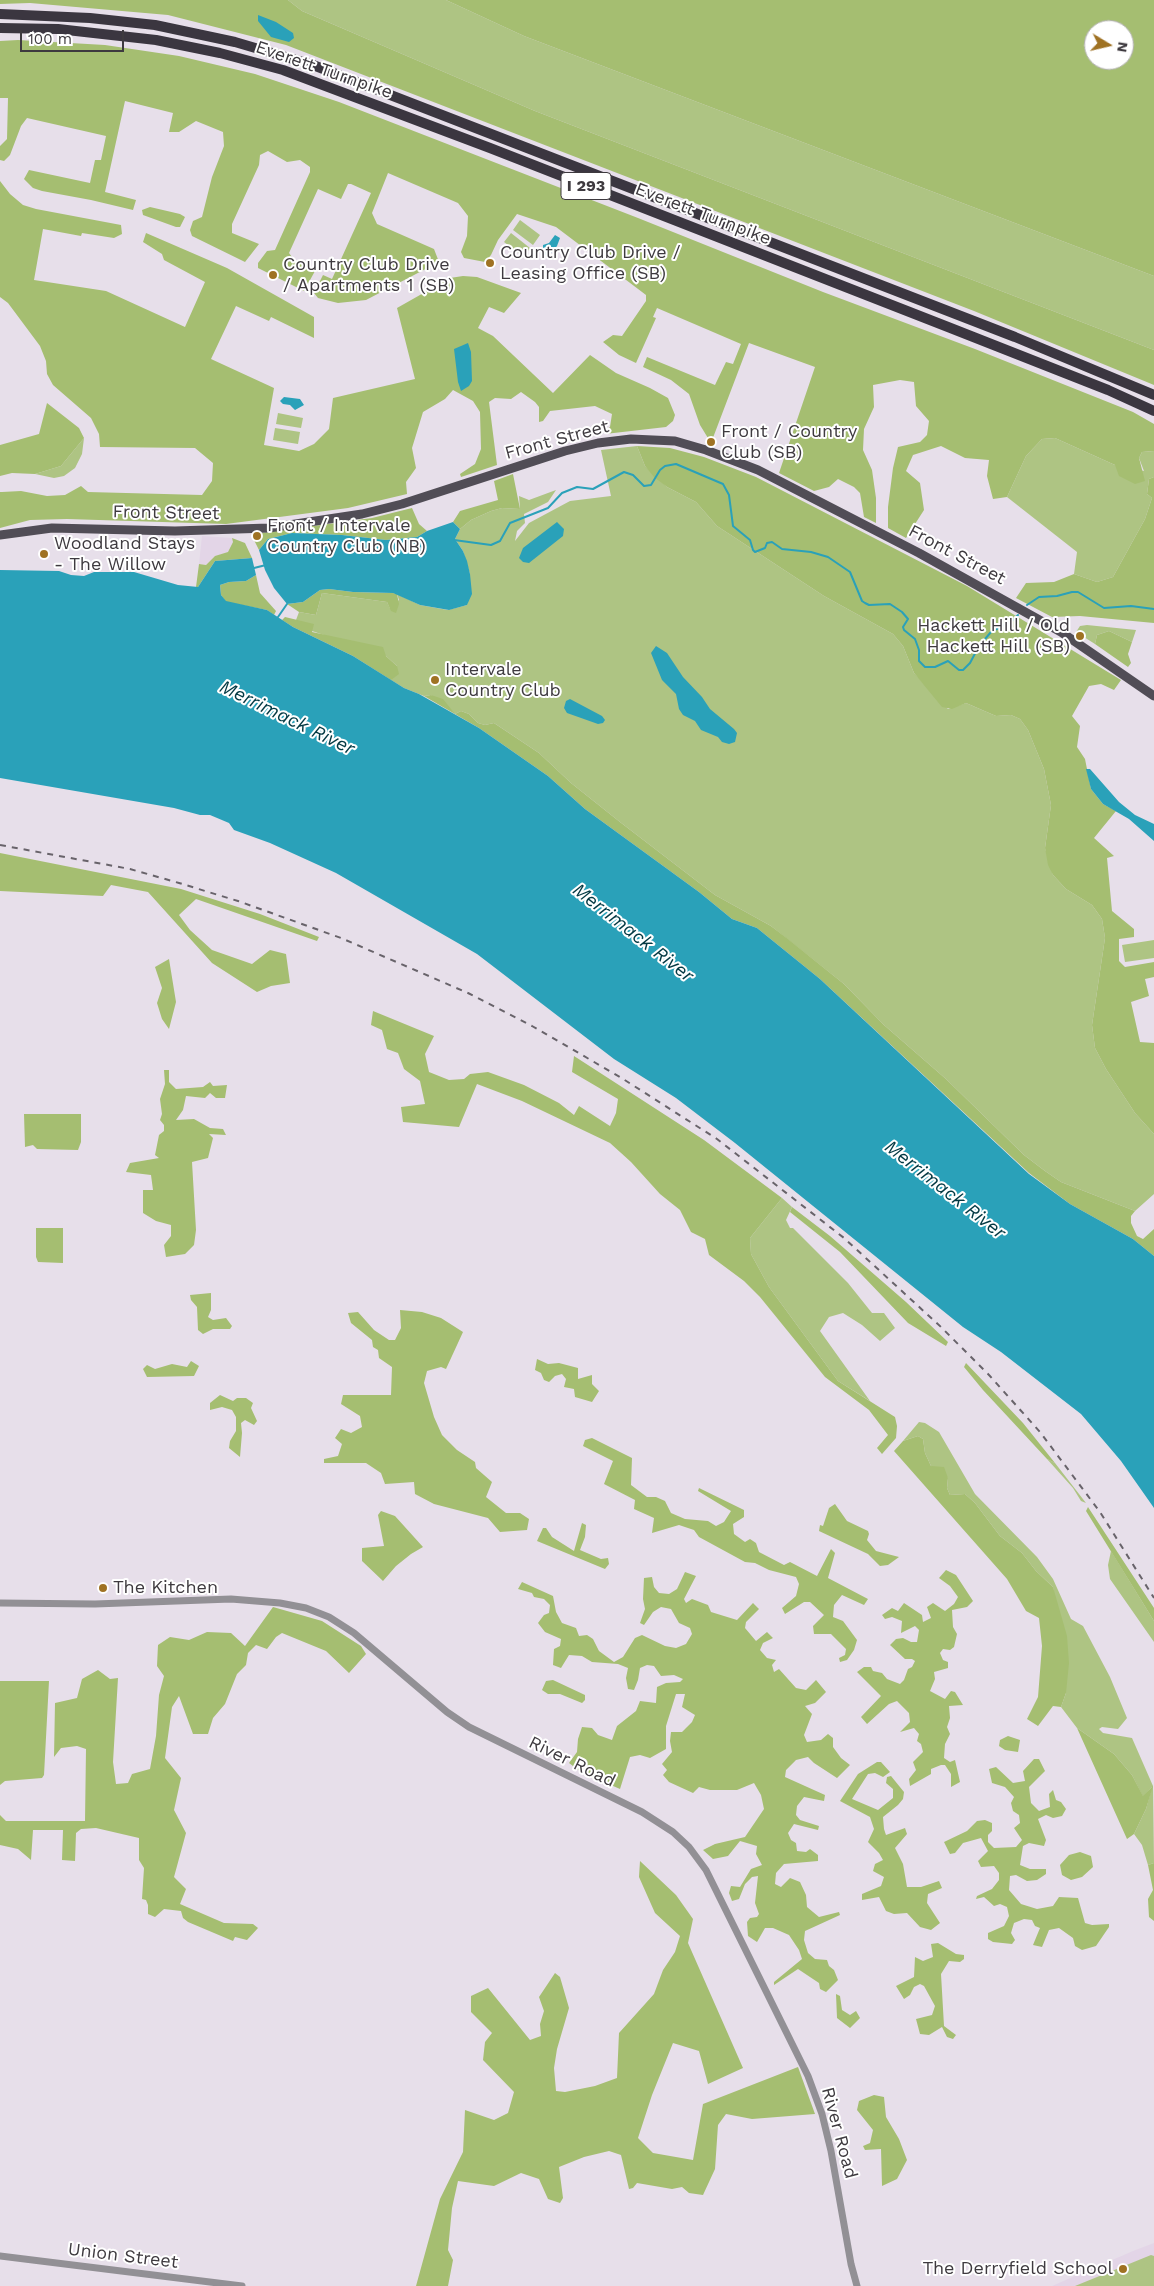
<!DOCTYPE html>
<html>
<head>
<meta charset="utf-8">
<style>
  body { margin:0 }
  #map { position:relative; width:1154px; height:2286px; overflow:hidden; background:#e7dfea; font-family:"Work Sans",sans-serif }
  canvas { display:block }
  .north { position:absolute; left:1084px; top:20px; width:50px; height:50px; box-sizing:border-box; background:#fff; border:1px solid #b2b0b2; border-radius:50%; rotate:99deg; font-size:14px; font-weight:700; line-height:20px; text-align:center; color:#3e3a3f }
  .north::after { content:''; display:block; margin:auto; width:18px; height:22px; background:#9f7223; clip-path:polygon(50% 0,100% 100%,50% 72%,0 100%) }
  .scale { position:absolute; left:20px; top:30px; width:104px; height:22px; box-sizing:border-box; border:2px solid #3e3a3f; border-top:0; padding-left:6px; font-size:15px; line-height:18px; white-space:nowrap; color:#3e3a3f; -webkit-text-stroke:4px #fff; paint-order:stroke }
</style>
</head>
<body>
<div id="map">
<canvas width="1154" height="2286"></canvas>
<div class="north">N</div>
<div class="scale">100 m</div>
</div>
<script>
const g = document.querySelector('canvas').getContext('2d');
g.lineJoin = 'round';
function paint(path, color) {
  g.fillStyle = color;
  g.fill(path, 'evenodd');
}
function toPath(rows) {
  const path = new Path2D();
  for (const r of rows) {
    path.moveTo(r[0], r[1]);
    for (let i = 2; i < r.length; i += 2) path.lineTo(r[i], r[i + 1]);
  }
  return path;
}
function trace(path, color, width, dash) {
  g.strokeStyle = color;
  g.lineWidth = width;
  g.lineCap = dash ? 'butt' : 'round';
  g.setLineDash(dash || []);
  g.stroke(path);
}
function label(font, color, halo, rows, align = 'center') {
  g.font = font + ' "Work Sans",sans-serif';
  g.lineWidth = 4;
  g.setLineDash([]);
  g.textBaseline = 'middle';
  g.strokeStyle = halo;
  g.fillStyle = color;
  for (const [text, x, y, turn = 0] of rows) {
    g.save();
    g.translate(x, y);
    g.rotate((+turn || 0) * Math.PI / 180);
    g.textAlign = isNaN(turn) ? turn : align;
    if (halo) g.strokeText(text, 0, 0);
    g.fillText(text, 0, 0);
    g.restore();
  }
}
paint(toPath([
  [202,536,232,538,233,542,228,553,215,556,206,565,199,564],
  [1154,2243,1154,2286,1052,2286,1133,2251]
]), '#e3d5e7');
paint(toPath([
  [288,0,446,0,524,36,1154,276,1154,350,535,111,302,11],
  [520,220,540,235,533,245,513,230],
  [511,233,530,248,524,257,504,242],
  [278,413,303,418,301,428,276,424],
  [275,428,300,432,298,444,273,440],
  [84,438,82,454,75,468,64,476,54,478,35,474,61,466],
  [1055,438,1115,465,1144,471,1139,458,1142,452,1154,451,1154,477,1149,479,1147,494,1152,498,1145,519,1113,577,1097,582,1074,574,1077,552,1007,497,1026,456,1042,439],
  [637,446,645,466,667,487,696,502,717,526,824,596,893,634,903,646,914,673,948,709,966,703,996,716,1011,715,1020,719,1028,730,1044,769,1051,805,1045,848,1053,875,1066,889,1092,905,1102,919,1105,938,1092,1025,1095,1048,1106,1069,1135,1113,1154,1134,1154,1194,1135,1211,1061,1182,1045,1171,1024,1155,946,1079,884,1025,844,984,771,926,715,895,620,822,571,783,539,753,494,723,485,725,478,723,469,714,461,711,455,714,431,695,424,696,404,688,391,680,397,666,386,656,312,631,296,620,299,612,316,615,322,593,387,602,390,608,399,600,397,594,420,605,448,610,467,605,470,574,463,551,455,539,460,529,471,520,491,511,502,508,520,509,519,496,529,500,556,490,548,502,524,514,525,523,517,531,515,541,529,523,570,501,611,496,601,450],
  [1087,625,1136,630,1132,642,1109,631,1097,635,1095,644,1076,632,1080,626],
  [1154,940,1154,958,1125,962,1122,945],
  [782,1198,792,1207,786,1220,790,1228,793,1228,848,1283,872,1313,884,1313,895,1328,880,1341,862,1325,843,1313,829,1317,820,1331,870,1401,838,1381,769,1287,751,1254,750,1238],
  [919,1422,925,1423,939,1432,975,1494,1037,1557,1053,1579,1071,1619,1083,1626,1110,1677,1127,1718,1118,1729,1102,1727,1099,1729,1103,1733,1132,1738,1153,1786,1154,1863,1148,1865,1142,1845,1134,1834,1146,1809,1152,1787,1143,1797,1132,1775,1114,1754,1077,1728,1061,1707,1066,1693,1053,1587,1036,1571,1022,1553,1000,1536,975,1503,965,1494,950,1495,947,1488,948,1478,931,1466,925,1453,923,1439,918,1436,903,1441],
  [1047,1459,1055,1463,1086,1503,1081,1501,1073,1488],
  [1111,1551,1154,1621,1154,1642,1110,1579,1108,1565],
  [1151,2255,1154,2256,1154,2286,1075,2286]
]), '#aec483');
paint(toPath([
  [0,0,288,0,302,11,535,111,1154,350,1154,385,974,311,286,45,168,15,30,3,0,4],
  [446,0,1154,0,1154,276,524,36],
  [1094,30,1124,30,1124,60,1094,60],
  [18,40,105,45,179,56,255,74,339,102,638,218,823,292,975,349,1133,412,1154,424,1154,451,1142,452,1139,458,1145,481,1135,484,1119,476,1115,465,1055,438,1042,439,1026,456,1007,497,993,499,987,476,989,460,965,458,941,446,913,455,906,471,920,483,924,510,906,538,888,528,888,507,893,468,898,447,920,442,927,435,929,421,916,406,914,382,900,380,873,385,874,407,864,429,863,450,872,470,876,498,876,523,864,517,860,493,854,487,838,479,829,487,814,491,779,473,815,367,749,343,711,443,700,425,689,394,671,380,643,367,647,357,715,385,726,362,733,364,741,344,657,308,653,317,656,318,636,363,619,355,603,342,613,335,622,336,646,301,646,295,556,227,517,214,498,240,491,255,485,262,464,258,461,252,467,236,468,216,458,203,388,173,372,213,377,224,434,249,439,262,366,300,338,303,318,298,314,293,323,275,332,279,371,193,351,184,348,184,341,199,318,189,289,253,295,261,315,271,304,291,258,268,258,263,267,251,275,250,310,172,310,167,300,160,287,162,268,151,260,155,259,165,232,224,232,233,259,244,245,262,192,236,190,230,193,221,202,217,212,177,224,146,223,132,196,121,179,132,169,132,173,113,125,101,105,192,136,200,133,210,91,200,42,191,33,188,24,179,29,170,90,183,95,160,101,160,106,136,27,118,21,126,10,155,4,161,0,160,0,146,7,139,8,98,0,98,0,41],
  [0,181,10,194,23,205,36,209,121,225,122,234,114,238,82,233,81,236,43,229,34,280,106,291,185,327,205,282,164,260,162,254,143,242,146,233,227,268,314,317,314,338,271,317,269,321,236,306,211,359,274,388,264,445,299,451,314,444,329,429,333,398,415,379,397,308,450,278,463,276,477,277,521,293,504,313,489,307,478,328,493,336,553,393,590,355,616,373,650,388,668,398,675,415,673,421,666,427,605,434,605,431,610,427,612,414,595,406,550,411,543,421,539,422,539,407,535,402,521,392,511,399,495,398,489,402,497,465,461,477,460,474,475,464,481,449,480,412,473,401,453,390,445,399,423,412,412,448,416,468,406,482,407,494,348,508,226,524,67,519,30,520,0,528,0,492,2,492,21,491,47,496,65,495,81,486,88,492,202,495,212,481,213,463,195,448,100,447,99,434,91,418,53,385,47,374,46,361,40,346,8,303,0,297],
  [150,207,180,214,185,217,180,227,176,227,143,215,142,210],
  [47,403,79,428,84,438,61,466,35,474,12,473,0,476,0,445,39,434],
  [637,446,670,448,704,457,756,477,967,586,1121,680,1114,690,1101,684,1089,686,1072,716,1080,726,1077,747,1085,759,1091,789,1103,804,1116,811,1094,838,1114,856,1107,858,1112,911,1134,929,1134,937,1119,939,1119,961,1125,967,1154,962,1154,977,1145,979,1149,996,1131,1002,1140,1042,1154,1043,1154,1134,1135,1113,1106,1069,1095,1048,1092,1025,1105,938,1102,919,1092,905,1066,889,1053,875,1048,865,1045,848,1051,805,1044,769,1028,730,1020,719,1011,715,996,716,966,703,952,709,942,707,914,673,903,646,893,634,824,596,717,526,696,502,667,487,654,477,645,466],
  [513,474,520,509,502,508,491,511,471,520,460,529,453,522,460,511,498,500,494,481],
  [1154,477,1154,623,1080,616,1052,617,1016,598,1026,583,1054,582,1074,574,1097,582,1113,577,1145,519,1152,498,1147,494,1149,479],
  [412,508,419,524,427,531,417,537,386,540,342,535,292,533,268,539,259,550,253,538,254,534,372,518],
  [232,538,245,543,252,558,215,561,198,587,196,587,199,564,206,565,215,556,228,552,233,542],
  [256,575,260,593,276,611,274,615,267,610,226,602,221,595,220,585,229,582,246,581],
  [329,589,353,592,393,593,397,594,399,604,396,613,391,611,387,602,322,593,316,615,299,612,287,604,303,602,320,590],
  [285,617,314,624,312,632,383,647,386,656,397,666,399,674,391,680,353,656,293,627,282,620],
  [1109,631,1132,642,1128,654,1131,663,1128,667,1095,644,1097,635],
  [431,695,443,699,455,714,461,711,469,714,478,723,485,725,494,723,539,753,571,783,620,822,715,895,771,926,788,939,844,984,884,1025,946,1079,1024,1155,1045,1171,1061,1182,1135,1211,1131,1216,1131,1223,1137,1236,1143,1239,1154,1229,1154,1256,1133,1239,1070,1204,1029,1173,820,979,757,928,732,919,699,892,585,809,548,776,479,728,424,696],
  [0,853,181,889,260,914,319,937,317,941,196,899,179,915,190,930,212,950,252,964,270,950,286,954,290,983,271,986,257,992,212,963,148,892,111,885,103,896,0,891],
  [169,959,176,1002,169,1029,162,1019,157,1003,162,988,155,967],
  [373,1011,434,1036,425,1054,429,1072,449,1080,464,1079,470,1074,488,1072,524,1085,559,1103,574,1115,579,1106,610,1126,616,1113,618,1099,572,1072,574,1056,704,1140,782,1198,750,1238,751,1254,769,1287,838,1381,895,1417,897,1426,896,1438,882,1454,877,1448,888,1435,869,1410,825,1377,760,1297,744,1281,709,1255,705,1239,691,1232,680,1210,660,1194,631,1162,610,1143,522,1101,477,1084,459,1127,403,1122,401,1107,425,1104,420,1081,404,1069,398,1053,387,1049,382,1030,371,1025],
  [164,1070,169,1070,169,1082,176,1089,203,1087,210,1082,213,1086,227,1085,225,1098,216,1098,210,1093,205,1098,186,1096,183,1110,176,1120,194,1119,210,1128,223,1129,226,1135,209,1134,213,1138,208,1158,192,1162,196,1230,194,1245,185,1254,166,1257,164,1245,171,1236,171,1225,156,1221,143,1213,143,1190,153,1190,151,1175,126,1172,130,1163,159,1158,155,1155,159,1135,164,1131,164,1125,160,1120,162,1114,160,1099,165,1084],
  [24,1114,81,1114,81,1142,78,1150,37,1149,33,1145,25,1147],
  [792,1207,830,1236,906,1302,948,1342,946,1346,908,1323,840,1252,790,1212],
  [36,1228,63,1228,63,1263,38,1262,36,1257],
  [211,1293,211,1310,208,1317,213,1320,226,1318,232,1326,230,1329,213,1329,203,1334,198,1330,197,1307,191,1300,190,1295],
  [400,1310,422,1312,441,1318,463,1332,446,1369,441,1367,427,1371,424,1383,434,1417,442,1435,457,1450,475,1462,476,1468,492,1482,486,1497,506,1513,520,1513,529,1519,527,1530,500,1532,488,1518,434,1504,415,1494,414,1482,385,1484,381,1473,366,1463,324,1463,324,1459,338,1456,342,1444,335,1438,341,1429,351,1433,362,1427,360,1416,341,1404,343,1395,391,1395,392,1367,379,1358,378,1350,373,1347,372,1340,351,1323,348,1313,358,1312,374,1330,389,1340,395,1340,401,1328],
  [537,1359,548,1364,559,1363,578,1368,578,1379,592,1375,592,1384,599,1391,592,1402,575,1397,574,1389,564,1387,566,1379,562,1374,555,1376,549,1382,544,1380,541,1373,535,1370],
  [191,1361,199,1366,194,1376,147,1377,143,1369,147,1365,155,1369,172,1364,187,1367],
  [966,1363,1023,1423,1055,1463,1047,1459,983,1390,964,1367],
  [220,1395,233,1401,237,1398,246,1398,253,1403,251,1408,257,1421,254,1425,245,1420,241,1423,242,1433,240,1457,229,1448,230,1441,236,1431,236,1417,232,1410,222,1407,210,1410,210,1403],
  [918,1436,923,1439,925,1453,931,1466,944,1467,948,1478,947,1488,950,1495,965,1494,975,1503,1000,1536,1022,1553,1036,1571,1053,1587,1067,1636,1069,1663,1066,1693,1061,1707,1053,1706,1038,1726,1027,1719,1038,1697,1042,1646,1039,1618,1026,1611,1007,1579,894,1451,903,1441],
  [592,1438,632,1458,631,1485,647,1497,656,1497,665,1501,671,1513,685,1519,708,1521,716,1526,724,1522,731,1511,698,1491,699,1488,744,1510,744,1517,733,1524,734,1534,745,1542,750,1539,756,1543,759,1552,784,1565,790,1562,817,1576,831,1549,835,1553,828,1578,868,1599,864,1605,842,1595,834,1605,833,1617,843,1621,857,1640,854,1650,847,1660,840,1662,839,1658,845,1655,846,1649,831,1634,814,1634,813,1626,824,1615,810,1602,804,1602,785,1614,782,1608,796,1596,799,1584,796,1577,769,1570,755,1563,745,1562,699,1537,694,1530,679,1525,652,1533,654,1518,634,1509,635,1500,604,1484,613,1461,583,1446,585,1440],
  [835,1504,847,1521,868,1531,869,1534,867,1540,876,1551,899,1557,888,1565,880,1566,868,1554,819,1531,820,1525,823,1526,829,1508],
  [1088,1507,1154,1608,1154,1621,1086,1511],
  [381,1511,395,1516,423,1547,411,1554,396,1566,383,1581,362,1561,362,1548,384,1546,378,1515],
  [582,1523,586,1525,585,1537,580,1550,601,1559,608,1558,609,1564,605,1569,537,1541,543,1528,546,1528,552,1537,574,1551],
  [946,1570,956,1575,973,1601,967,1607,952,1610,953,1627,957,1634,954,1647,950,1650,943,1649,940,1653,943,1660,948,1662,948,1668,934,1672,935,1679,930,1691,945,1699,951,1691,955,1692,963,1705,949,1706,950,1718,947,1727,950,1734,945,1744,944,1758,950,1762,955,1760,960,1782,951,1787,951,1774,945,1765,941,1765,931,1769,931,1774,910,1786,909,1779,916,1770,913,1762,923,1752,921,1744,917,1741,919,1734,914,1728,900,1732,910,1722,909,1713,897,1701,889,1704,867,1724,861,1717,881,1696,857,1672,864,1667,871,1667,873,1671,882,1673,887,1679,900,1684,904,1680,908,1669,912,1667,915,1661,912,1659,905,1659,890,1645,896,1639,903,1638,911,1642,917,1642,919,1630,915,1626,901,1633,902,1621,892,1617,885,1619,882,1615,892,1608,898,1611,904,1603,922,1615,923,1622,931,1618,927,1607,933,1603,945,1611,954,1604,958,1597,950,1586,939,1578],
  [685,1572,696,1576,684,1599,686,1603,692,1599,708,1605,711,1612,737,1620,753,1603,759,1609,746,1622,745,1628,756,1641,767,1632,773,1638,763,1643,760,1650,767,1658,776,1660,772,1665,774,1672,779,1669,796,1688,806,1690,816,1680,826,1692,815,1703,805,1706,812,1714,804,1735,807,1742,821,1740,828,1734,833,1738,833,1747,841,1758,850,1765,837,1778,814,1763,808,1757,796,1760,786,1770,785,1777,825,1795,824,1801,804,1797,797,1806,796,1815,800,1820,819,1826,818,1830,794,1824,788,1833,791,1840,796,1843,797,1851,806,1852,810,1849,818,1855,818,1861,784,1864,776,1873,775,1884,781,1887,790,1878,800,1882,806,1895,807,1907,819,1917,839,1912,840,1915,805,1931,804,1940,808,1953,815,1959,827,1960,829,1966,834,1970,838,1980,826,1992,820,1989,819,1983,798,1969,774,1985,774,1982,802,1959,799,1950,789,1935,773,1928,765,1928,757,1942,748,1936,747,1922,750,1918,757,1917,759,1914,755,1903,758,1876,752,1877,745,1884,739,1899,732,1901,729,1893,731,1886,740,1887,751,1869,762,1865,756,1854,757,1846,740,1841,728,1856,713,1859,703,1850,715,1844,745,1837,764,1809,761,1795,754,1783,737,1790,710,1790,699,1787,693,1793,669,1782,663,1775,667,1770,662,1764,672,1752,670,1741,671,1732,682,1732,692,1722,695,1715,682,1707,685,1694,676,1694,666,1726,666,1749,650,1758,640,1755,630,1757,620,1789,581,1772,569,1763,577,1752,578,1739,582,1727,592,1728,598,1735,612,1740,617,1726,636,1711,640,1701,656,1703,657,1687,666,1683,680,1682,683,1679,674,1675,661,1676,654,1666,647,1665,640,1668,638,1680,634,1690,628,1689,626,1678,628,1668,618,1664,592,1662,582,1656,569,1655,561,1668,553,1665,554,1649,560,1646,561,1639,545,1632,538,1623,544,1615,549,1613,550,1605,544,1599,534,1597,532,1593,518,1589,522,1582,553,1596,556,1612,562,1623,576,1628,579,1636,587,1635,593,1639,599,1651,614,1662,623,1657,635,1638,642,1635,665,1646,676,1648,686,1644,692,1634,690,1628,679,1623,671,1609,661,1607,653,1612,644,1625,640,1623,645,1609,643,1599,644,1578,652,1577,654,1587,659,1593,669,1594,677,1589],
  [273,1607,322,1621,361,1646,366,1654,349,1673,326,1651,282,1633,276,1637,267,1649,256,1645,248,1653,246,1665,237,1674,225,1704,213,1718,208,1734,193,1734,179,1696,172,1707,165,1758,181,1778,174,1810,186,1833,174,1877,186,1889,180,1904,224,1923,253,1924,258,1928,247,1940,235,1937,233,1941,188,1922,183,1918,181,1911,164,1909,155,1917,148,1914,148,1905,146,1900,142,1899,144,1868,139,1860,139,1838,96,1828,81,1829,76,1833,75,1861,62,1860,63,1830,33,1830,31,1860,18,1849,0,1845,0,1815,6,1821,85,1821,86,1749,77,1746,61,1748,54,1757,55,1703,77,1698,82,1679,98,1670,110,1679,118,1678,113,1762,116,1784,128,1783,132,1774,150,1769,156,1736,159,1695,164,1676,157,1666,158,1645,170,1637,189,1640,207,1632,231,1633,245,1646],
  [553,1680,585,1695,585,1700,582,1703,560,1694,548,1694,542,1690,546,1681],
  [0,1681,49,1681,44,1775,42,1778,5,1781,0,1785],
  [1077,1728,1114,1754,1132,1775,1143,1796,1153,1786,1146,1809,1134,1834,1127,1839],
  [1008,1736,1020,1740,1018,1752,1005,1750,999,1746,1000,1740],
  [1034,1759,1039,1759,1045,1771,1029,1787,1031,1803,1039,1811,1050,1807,1049,1794,1053,1790,1056,1800,1061,1802,1066,1809,1062,1816,1053,1818,1046,1815,1038,1819,1046,1840,1044,1846,1029,1843,1023,1846,1020,1865,1030,1869,1046,1869,1046,1874,1037,1880,1027,1881,1016,1875,1010,1876,1009,1890,1021,1904,1037,1909,1053,1906,1059,1897,1078,1898,1085,1923,1092,1925,1109,1924,1109,1927,1096,1946,1082,1950,1075,1946,1073,1938,1059,1928,1049,1930,1042,1947,1033,1945,1040,1928,1035,1926,1032,1920,1024,1919,1014,1923,1011,1933,1015,1940,1012,1944,993,1942,988,1939,988,1933,1004,1926,1009,1916,1007,1907,1000,1904,994,1906,984,1897,976,1899,977,1896,992,1889,999,1880,999,1873,994,1866,981,1867,978,1861,988,1851,981,1838,963,1843,955,1853,950,1854,944,1842,967,1831,977,1821,985,1820,992,1823,992,1831,988,1835,988,1842,994,1848,1016,1847,1022,1840,1014,1828,1020,1823,1019,1815,1013,1811,1011,1803,1014,1797,1005,1787,992,1783,989,1769,996,1767,1013,1783,1025,1781,1023,1771],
  [877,1762,881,1762,890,1772,883,1777,875,1773,868,1774,852,1799,878,1810,893,1798,893,1789,886,1783,887,1777,891,1776,904,1792,903,1799,898,1805,883,1817,884,1829,886,1835,905,1828,907,1834,895,1848,903,1864,907,1887,921,1887,939,1881,942,1888,928,1894,927,1903,940,1923,931,1930,920,1927,907,1913,894,1914,886,1911,879,1897,862,1900,862,1894,881,1886,884,1877,873,1871,875,1864,883,1860,879,1853,868,1842,874,1829,870,1817,840,1801,858,1774],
  [1080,1852,1091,1856,1093,1867,1082,1877,1071,1880,1062,1875,1060,1865,1069,1855],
  [640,1861,676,1895,693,1919,688,1943,743,2068,708,2084,699,2051,673,2043,652,2095,638,2138,653,2153,693,2160,703,2104,798,2067,815,2114,752,2119,726,2114,718,2125,715,2169,703,2195,689,2193,682,2187,672,2189,637,2183,633,2188,629,2189,621,2155,609,2151,584,2157,559,2167,563,2198,560,2203,548,2199,539,2179,521,2173,494,2186,458,2181,452,2208,448,2250,453,2260,448,2286,416,2286,440,2199,463,2152,465,2110,494,2120,508,2113,514,2092,483,2060,485,2042,492,2033,471,2012,471,1996,488,1988,530,2040,541,2036,540,2024,544,2011,539,1997,555,1973,560,1977,569,2008,557,2049,554,2068,556,2091,565,2092,595,2086,617,2078,619,2033,654,1994,663,1970,675,1952,680,1936,655,1913,639,1877],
  [1154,1863,1154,1921,1149,1917,1148,1899,1153,1890,1148,1865],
  [938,1943,956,1954,964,1955,964,1959,960,1962,949,1961,941,1974,944,2026,956,2035,953,2039,947,2037,942,2027,929,2035,920,2034,916,2019,932,2015,935,2006,924,1986,920,1984,914,1987,910,1995,904,1999,896,1986,914,1977,915,1957,923,1961,933,1957,931,1944],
  [836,1994,840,1996,842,2010,850,2015,856,2011,860,2018,850,2028,837,2018],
  [874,2095,884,2097,886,2117,899,2139,907,2160,897,2179,882,2186,881,2149,865,2150,863,2146,870,2143,873,2130,857,2110,859,2101]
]), '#a5be71');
paint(toPath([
  [258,15,276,22,293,33,294,38,289,42,271,37,258,21],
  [555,235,560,238,557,246,552,252,543,256,543,245,549,243],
  [468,343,471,352,472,381,469,386,461,391,458,382,454,349],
  [284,397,300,399,304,405,295,410,290,405,283,404,280,401],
  [453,522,460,529,455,539,463,551,467,561,470,574,472,594,467,605,449,610,420,605,393,593,353,592,329,589,320,590,303,602,287,604,274,588,265,570,259,550,268,539,292,533,342,535,386,540,417,537,427,531],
  [557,522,564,529,563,536,529,563,523,562,519,558,523,548],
  [252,558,256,575,246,581,229,582,220,585,221,595,226,601,267,610,293,627,353,656,404,688,419,694,479,728,548,776,585,809,699,892,732,919,757,928,820,979,1029,1174,1070,1204,1133,1239,1154,1256,1154,1508,1121,1461,1081,1414,1001,1352,963,1327,735,1143,676,1098,614,1059,477,954,336,873,270,843,234,830,229,823,210,815,200,815,174,808,0,778,0,570,59,571,71,575,84,576,94,572,134,572,178,585,198,587,215,561],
  [656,646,667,653,683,677,702,697,710,709,734,729,737,733,735,742,729,744,722,742,718,737,701,730,695,721,683,715,679,709,676,694,662,680,651,653],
  [570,699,602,716,605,720,603,723,598,724,567,713,564,708,566,701],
  [1086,769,1090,769,1119,802,1135,815,1154,824,1154,841,1129,819,1103,804,1091,789]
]), '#2aa1b9');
trace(toPath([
  [454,540,491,545,500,541,510,523,548,508,562,493,577,487,593,489,624,472,633,475,644,486,651,485,660,470,665,466,676,464,723,484,729,495,733,526,750,540,753,550,755,552,765,548,767,543,772,542,782,549,811,552,828,557,850,572,862,601,865,603,869,605,890,604,902,612,908,619,903,627,904,630,915,639,919,650,919,661,925,667,935,667,948,661,959,670,963,670,970,663,979,646,991,632,1013,620,1018,615],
  [254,568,266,565],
  [1027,605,1039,597,1057,596,1072,592,1078,592,1104,608,1131,606,1154,609],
  [278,617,287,604]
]), '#2aa1b9', 2);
trace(toPath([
  [0,1603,95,1604,231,1599,280,1603,306,1608,329,1617,354,1633,447,1712,469,1727,642,1812,673,1832,689,1847,706,1870,808,2076,822,2114,831,2151,851,2264,857,2286],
  [0,2256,242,2286]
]), '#929095', 7);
trace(toPath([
  [0,535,52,528,175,531,269,528,362,514,402,504,565,451,598,443,631,439,675,441,706,450,758,470,919,553,1061,632,1154,696]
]), '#514d56', 9);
trace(toPath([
  [0,14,90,18,155,25,235,42,313,65,1015,337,1154,395],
  [0,28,58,29,156,40,220,53,283,70,490,148,948,327,1108,390,1154,411]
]), '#3b3640', 10);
trace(toPath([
  [0,845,130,869,179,883,238,901,341,938,468,993,532,1026,620,1077,717,1139,844,1238,941,1327,989,1375,1040,1432,1100,1512,1154,1598]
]), '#68636a', 2, [6, 6]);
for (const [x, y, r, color] of [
  [490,263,5,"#9f7223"],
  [273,275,5,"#9f7223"],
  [711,442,5,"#9f7223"],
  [257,536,5,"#9f7223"],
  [44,554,5,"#9f7223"],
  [1080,636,5,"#9f7223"],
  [435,680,5,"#9f7223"],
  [103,1588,5,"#9f7223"],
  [1123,2269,5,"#9f7223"]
]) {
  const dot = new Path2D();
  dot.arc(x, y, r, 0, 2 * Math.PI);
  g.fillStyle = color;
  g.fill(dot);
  trace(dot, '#fff', 2);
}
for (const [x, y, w] of [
  [586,186,50]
]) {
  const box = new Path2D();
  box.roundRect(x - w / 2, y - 13.5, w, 27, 4);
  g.fillStyle = '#fff';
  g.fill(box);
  trace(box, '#3e3a3f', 1);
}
label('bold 16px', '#3e3a3f', null, [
  ["I 293",586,186]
]);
label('18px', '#3e3a3f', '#fff', [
  ["Everett Turnpike",324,70,19],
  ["Everett Turnpike",703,214,21],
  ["Front Street",557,440,-15],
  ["Front Street",166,513,1],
  ["Front Street",957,555,28],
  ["River Road",572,1762,26],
  ["River Road",839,2133,75],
  ["Union Street",123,2256,7]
]);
label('18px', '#3e3a3f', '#fff', [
  ["Country Club Drive /",500,253],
  ["Leasing Office (SB)",500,274],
  ["Country Club Drive",283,265],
  ["/ Apartments 1 (SB)",283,286],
  ["Front / Country",721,432],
  ["Club (SB)",721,453],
  ["Front / Intervale",267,526],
  ["Country Club (NB)",267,547],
  ["Woodland Stays",54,544],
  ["- The Willow",54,565],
  ["Hackett Hill / Old",1070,626,"right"],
  ["Hackett Hill (SB)",1070,647,"right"],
  ["Intervale",445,670],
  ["Country Club",445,691],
  ["The Kitchen",113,1588],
  ["The Derryfield School",1113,2269,"right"]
], 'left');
label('italic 19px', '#033943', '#fff', [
  ["Merrimack River",287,718,26],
  ["Merrimack River",633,933,38],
  ["Merrimack River",945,1190,38]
]);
</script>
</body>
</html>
